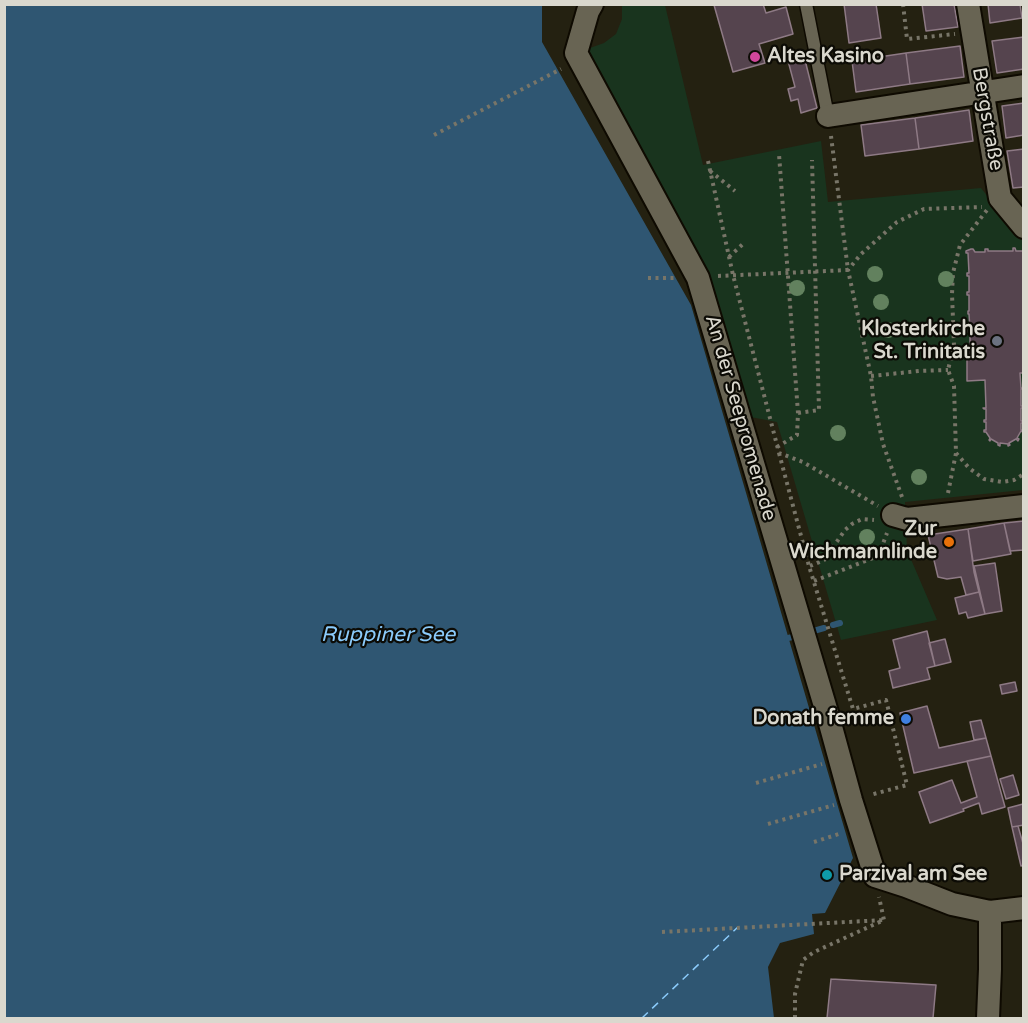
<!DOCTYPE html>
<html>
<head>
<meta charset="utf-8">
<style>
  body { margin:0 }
  #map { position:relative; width:1028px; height:1023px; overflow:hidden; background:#242111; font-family:"Varela Round",sans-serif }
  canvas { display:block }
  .frame { position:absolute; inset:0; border:6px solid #dad8ce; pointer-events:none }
</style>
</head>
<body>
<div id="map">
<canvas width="1028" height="1023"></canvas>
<div class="frame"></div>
</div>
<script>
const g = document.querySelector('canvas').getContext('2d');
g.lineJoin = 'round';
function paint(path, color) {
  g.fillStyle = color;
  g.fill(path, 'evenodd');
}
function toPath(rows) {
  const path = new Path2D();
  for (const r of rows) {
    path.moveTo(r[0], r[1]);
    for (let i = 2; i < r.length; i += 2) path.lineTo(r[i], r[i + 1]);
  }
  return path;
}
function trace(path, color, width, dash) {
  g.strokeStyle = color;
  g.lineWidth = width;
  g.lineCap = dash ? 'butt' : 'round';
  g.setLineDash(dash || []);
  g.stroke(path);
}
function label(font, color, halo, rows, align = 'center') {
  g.font = font + ' "Varela Round",sans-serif';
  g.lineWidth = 4.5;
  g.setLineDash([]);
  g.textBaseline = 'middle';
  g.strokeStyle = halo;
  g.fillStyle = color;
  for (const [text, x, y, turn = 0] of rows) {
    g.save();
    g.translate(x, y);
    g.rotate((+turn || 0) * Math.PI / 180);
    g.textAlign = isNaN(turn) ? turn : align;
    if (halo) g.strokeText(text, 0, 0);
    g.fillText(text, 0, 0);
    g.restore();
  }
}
paint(toPath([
  [622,5,665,5,703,165,821,141,828,202,981,188,1017,234,1023,238,1023,490,905,502,907,550,937,620,841,640,777,422,745,416,708,283,586,56,590,48,604,43,616,34,622,19]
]), '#19341e');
paint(toPath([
  [5,4,542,5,542,42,691,305,853,858,825,913,812,914,814,934,780,943,768,967,774,1018,5,1018]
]), '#2f5672');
trace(toPath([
  [833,625,840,623],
  [810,632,824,628],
  [788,638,797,636]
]), '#2f5672', 6);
trace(toPath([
  [642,1018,738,927]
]), '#8bcbfb', 1.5, [8, 6]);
const building = toPath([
  [763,4,766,13,786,7,793,34,759,44,765,63,733,72,714,5,763,4],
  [844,4,876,4,881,38,849,43,844,4],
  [922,4,954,4,958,27,926,31,922,4],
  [988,4,1020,4,1022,18,990,23,988,4],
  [1024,37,1024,69,997,73,992,41,1024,37],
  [960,46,964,77,910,84,906,53,960,46],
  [803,52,817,108,801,113,798,99,791,101,788,89,795,87,787,57,803,52],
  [906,53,910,84,856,92,852,61,906,53],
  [1024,103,1024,135,1006,138,1002,106,1024,103],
  [969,110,973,141,919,149,915,118,969,110],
  [915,118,919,149,865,156,861,125,915,118],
  [1024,149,1024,187,1013,188,1007,151,1024,149],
  [1013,248,1015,248,1016,251,1024,251,1024,373,1020,373,1021,388,1023,388,1023,389,1021,389,1021,406,1023,406,1023,408,1021,408,1021,421,1024,421,1024,423,1021,423,1021,430,1023,430,1023,432,1021,431,1017,438,1019,439,1018,441,1016,439,1009,443,1010,445,1008,446,1008,444,1000,443,1000,446,998,445,998,443,991,439,990,441,989,440,990,438,986,432,984,432,984,430,986,430,986,422,984,422,984,420,986,420,986,409,984,409,983,408,986,408,985,380,967,381,967,353,968,353,968,350,970,350,970,333,968,332,968,330,970,330,969,314,968,314,968,311,969,311,969,295,967,295,967,292,969,292,969,276,967,276,967,273,969,273,968,253,966,253,966,251,971,249,973,249,975,252,985,252,985,249,988,249,988,251,1013,251,1013,248],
  [1024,521,1024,550,1010,551,1004,523,1024,521],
  [1004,523,1011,554,973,561,968,529,1004,523],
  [968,529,974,572,979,592,966,595,961,577,947,579,938,577,928,535,968,529],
  [995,563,1002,611,985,614,974,566,995,563],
  [979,592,985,614,968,618,966,612,959,614,955,598,979,592],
  [927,631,935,666,927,668,930,679,893,688,889,671,900,668,893,640,927,631],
  [945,639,951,662,935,666,929,643,945,639],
  [1015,682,1017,691,1002,694,1000,685,1015,682],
  [927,706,939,748,986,738,991,756,914,773,900,713,927,706],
  [981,720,986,738,974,740,970,722,981,720],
  [991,756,1005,807,982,814,979,803,963,809,964,811,930,823,919,792,952,780,961,803,977,797,967,761,991,756],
  [1013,775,1019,795,1006,799,1000,779,1013,775],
  [1023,804,1024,825,1012,827,1008,808,1023,804],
  [1018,826,1024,847,1024,865,1021,866,1012,827,1018,826],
  [831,979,936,985,933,1018,827,1018,831,979]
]);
paint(building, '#55444e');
trace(building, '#8e7a85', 1.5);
const lane = toPath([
  [806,4,828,116]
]);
const street = toPath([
  [592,4,588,11,576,53,698,278,828,716,851,800,875,876,906,886,952,904,990,912,1024,908],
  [968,4,1000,198,1024,227],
  [828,116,1024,86],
  [893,515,907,519,1024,506],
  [988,1018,990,969,990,912]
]);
trace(lane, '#0e0a01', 15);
trace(street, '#0e0a01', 26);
trace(toPath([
  [903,4,907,39,955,34],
  [434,135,561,69],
  [708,161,733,275,779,453,803,462,878,506],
  [710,171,735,191],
  [729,257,744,243],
  [718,276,848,270,831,136],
  [648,278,674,278],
  [871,376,919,371,948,370],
  [798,413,819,410,812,160],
  [777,447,797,435,798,413,779,154],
  [779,453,809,566,853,709,886,700,907,785,870,795],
  [956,453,969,468,984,479,1002,482,1014,480,1024,474],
  [948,493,956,453,954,386,948,370,954,345,952,294,953,273,960,245,987,210],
  [902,497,883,444,873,397,871,376,848,270,861,254,897,222,924,209,982,207],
  [810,566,824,560,845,530,852,524,862,519,874,520],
  [814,581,873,558,881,549,887,533],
  [756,783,822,764],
  [768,824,834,805],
  [814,842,842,833],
  [662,932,884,920],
  [795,1018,795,994,803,960,814,952,884,920,879,897]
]), '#787568', 4, [3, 4.5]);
trace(lane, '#686453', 12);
trace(street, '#686453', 22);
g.fillStyle = '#62815e';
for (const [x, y] of [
  [875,274],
  [946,279],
  [797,288],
  [881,302],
  [888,330],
  [838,433],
  [919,477],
  [867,537]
]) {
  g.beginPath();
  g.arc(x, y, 8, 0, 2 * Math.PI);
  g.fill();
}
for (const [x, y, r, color] of [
  [755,57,6,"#d1479c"],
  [997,341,6,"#6b7280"],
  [949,542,6,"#e8710a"],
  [906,719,6,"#3f7fe0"],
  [827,875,6,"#0f9aa8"]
]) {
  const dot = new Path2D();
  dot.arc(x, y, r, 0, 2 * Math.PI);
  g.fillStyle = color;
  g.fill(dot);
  trace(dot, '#0c0b05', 2);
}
label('bold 20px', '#dad8ce', '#0c0b05', [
  ["Altes Kasino",767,57,"left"],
  ["Klosterkirche",985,330],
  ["St. Trinitatis",985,353],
  ["Zur",937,530],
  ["Wichmannlinde",937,553],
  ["Donath femme",894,719],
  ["Parzival am See",839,875,"left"]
], 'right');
label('20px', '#dad8ce', '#0c0b05', [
  ["Bergstraße",987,119,80],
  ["An der Seepromenade",740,418,74]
]);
label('italic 21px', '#8bcbfb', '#0c0b05', [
  ["Ruppiner See",388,635]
]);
</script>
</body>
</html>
